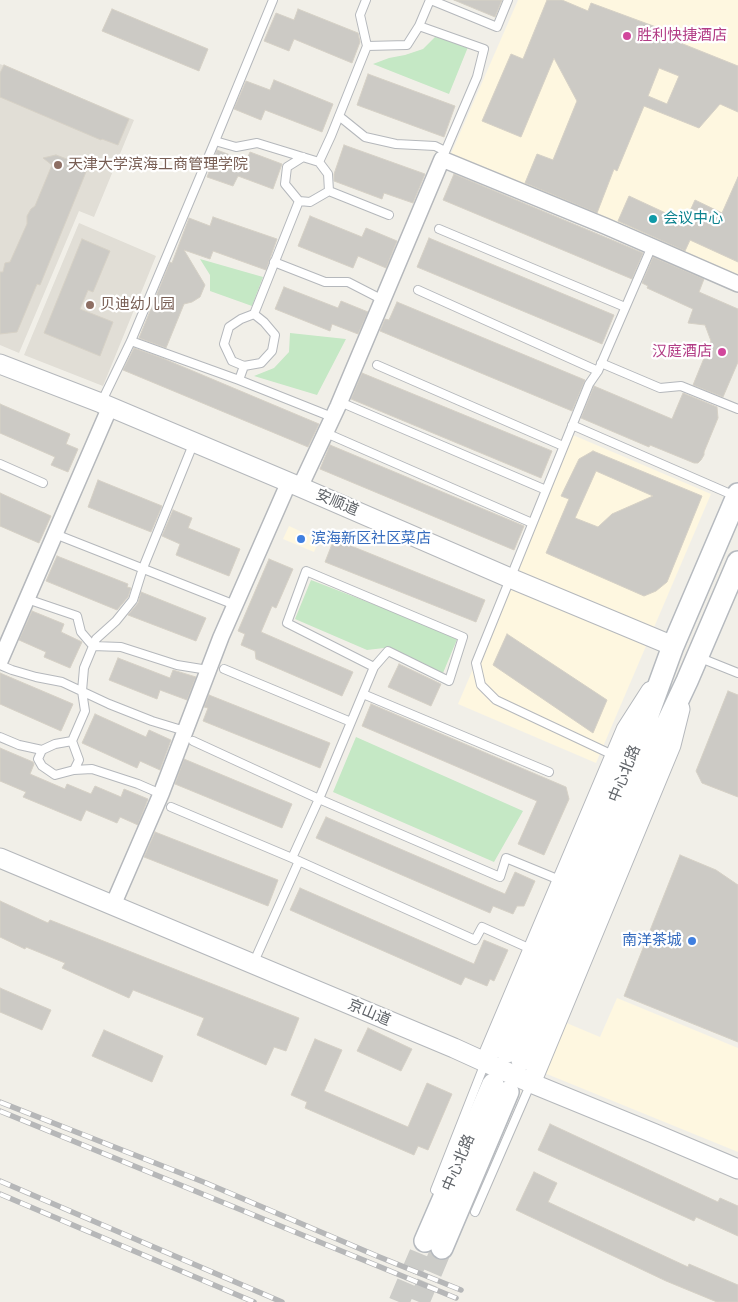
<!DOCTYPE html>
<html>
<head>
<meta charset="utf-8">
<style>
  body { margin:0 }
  canvas { display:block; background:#f1efe8 }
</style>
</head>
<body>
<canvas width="738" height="1302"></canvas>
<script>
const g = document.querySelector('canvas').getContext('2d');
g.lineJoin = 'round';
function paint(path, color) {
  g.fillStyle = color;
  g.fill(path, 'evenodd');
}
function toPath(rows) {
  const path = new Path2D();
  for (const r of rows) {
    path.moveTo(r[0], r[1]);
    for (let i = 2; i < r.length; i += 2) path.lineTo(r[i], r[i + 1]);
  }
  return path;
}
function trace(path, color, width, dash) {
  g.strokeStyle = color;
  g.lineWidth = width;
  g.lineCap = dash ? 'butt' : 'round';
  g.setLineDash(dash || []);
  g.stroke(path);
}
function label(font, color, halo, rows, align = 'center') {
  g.font = font + ' "Space Grotesk","Noto Sans SC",sans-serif';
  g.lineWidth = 4.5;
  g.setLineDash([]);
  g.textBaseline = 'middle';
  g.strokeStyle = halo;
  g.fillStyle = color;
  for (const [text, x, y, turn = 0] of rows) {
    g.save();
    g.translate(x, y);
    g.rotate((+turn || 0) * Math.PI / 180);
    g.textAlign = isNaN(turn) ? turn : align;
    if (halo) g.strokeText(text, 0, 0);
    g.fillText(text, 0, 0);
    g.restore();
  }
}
paint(toPath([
  [518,0,738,0,738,277,450,156],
  [573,435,711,494,596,763,458,704],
  [289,526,319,540,314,552,283,539],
  [617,998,738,1048,738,1152,537,1070,557,1019,600,1037]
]), '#fef7e0');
paint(toPath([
  [0,64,134,120,94,217,79,211,19,353,0,345],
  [79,223,156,256,103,386,24,355]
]), '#e1ded6');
paint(toPath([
  [435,37,451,40,468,47,449,94,373,64,389,58,405,55,423,49],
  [200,259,263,277,252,306,210,291,210,275],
  [290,333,346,339,317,395,254,376,274,368,289,352],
  [311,580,458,637,443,673,384,648,367,650,295,619],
  [356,737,523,811,494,862,333,792]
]), '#c5e8c5');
const building = toPath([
  [454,0,502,0,495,17,454,0],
  [547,0,562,0,588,11,591,3,675,34,673,40,738,66,738,112,720,104,699,128,644,106,617,171,614,169,597,213,525,183,537,154,553,160,577,101,554,58,521,137,482,121,511,54,523,59,547,0],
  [659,68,679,76,667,104,648,96,659,68],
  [112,9,208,49,199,71,102,31,112,9],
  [298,9,358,33,360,42,352,63,294,39,289,51,264,41,276,13,294,20,298,9],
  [4,65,129,119,118,145,102,139,101,140,0,97,0,73,4,65],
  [368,74,455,106,444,137,357,105,368,74],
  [274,80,333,104,322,132,265,110,261,120,234,109,246,81,270,90,274,80],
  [344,145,425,174,413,203,384,193,382,199,334,181,334,174,344,145],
  [217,150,246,161,250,152,282,164,273,189,238,176,233,186,207,177,217,150],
  [56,155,88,167,40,285,37,284,17,332,0,334,0,272,3,272,5,263,10,262,27,224,27,216,31,209,35,206,52,165,43,158,56,155],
  [454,174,643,253,632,279,443,200,454,174],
  [738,177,738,262,690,240,685,251,618,221,629,196,685,222,695,200,722,213,738,177],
  [310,216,362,237,366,228,397,241,386,268,358,256,353,268,298,246,310,216],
  [213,217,277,239,266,270,213,251,210,259,184,250,205,285,200,297,192,302,184,304,166,348,139,338,170,262,172,263,189,218,210,226,213,217],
  [429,238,614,315,602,344,417,267,429,238],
  [82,239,110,251,93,292,88,290,80,309,113,322,100,356,44,333,82,239],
  [653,257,704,279,699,292,738,309,738,362,723,397,693,385,711,341,705,325,688,323,693,309,647,288,648,286,642,283,653,257],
  [284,287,338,308,341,301,368,312,358,334,332,324,330,331,275,309,284,287],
  [397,302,585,380,572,411,380,331,385,319,389,320,397,302],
  [134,348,162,358,319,424,308,447,123,370,134,348],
  [362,373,552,451,541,478,351,399,362,373],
  [594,386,672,419,683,393,717,407,718,418,704,452,704,455,701,460,698,463,694,463,650,445,649,447,581,418,594,386],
  [0,404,70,434,66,444,78,449,68,472,51,465,55,457,0,433,0,404],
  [330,445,524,526,514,550,320,469,330,445],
  [593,451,702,496,667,582,656,591,644,596,546,553,569,499,561,496,579,459,593,451],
  [596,471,653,496,612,514,598,527,575,518,596,471],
  [98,480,162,506,151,532,88,507,98,480],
  [0,493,51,516,39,543,0,526,0,493],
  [173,510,192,518,188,528,240,549,229,576,176,555,180,544,162,536,173,510],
  [334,539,485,600,476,622,325,562,334,539],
  [57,556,128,584,127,587,131,588,128,597,117,610,46,581,57,556],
  [269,559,293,569,276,608,272,606,261,632,353,672,342,696,256,659,255,651,241,645,245,634,238,631,269,559],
  [141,592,206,618,196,641,128,615,138,603,141,592],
  [32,611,64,624,61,632,82,642,70,668,44,657,46,652,19,640,32,611],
  [507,634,607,700,593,733,493,665,507,634],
  [118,658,170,678,173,670,196,677,187,700,160,690,157,699,109,680,118,658],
  [399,664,441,684,431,706,388,687,399,664],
  [0,673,73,704,61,731,0,704,0,673],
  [728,691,738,695,738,797,702,783,696,771,728,691],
  [209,695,330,743,320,768,203,721,208,708,204,707,209,695],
  [371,704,566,787,569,799,544,855,518,844,537,801,362,726,371,704],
  [95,714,146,737,149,730,171,740,160,770,140,761,137,768,82,743,95,714],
  [0,748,33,762,34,764,30,774,65,789,67,784,91,794,95,786,121,797,124,789,148,799,138,825,120,817,117,823,86,810,81,821,23,797,26,792,0,781,0,748],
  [184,759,292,804,282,828,175,784,184,759],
  [326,817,505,894,515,872,535,881,524,906,517,906,513,914,493,906,490,913,316,838,326,817],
  [155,832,278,880,268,906,144,857,155,832],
  [680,855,716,870,738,885,738,1042,624,996,680,855],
  [300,888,474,964,484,940,508,950,494,981,490,979,487,986,465,977,461,985,290,910,300,888],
  [0,901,48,923,50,920,299,1018,286,1051,274,1047,266,1065,197,1035,204,1018,133,990,129,998,62,968,65,963,26,947,25,949,0,937,0,901],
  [0,988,51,1010,42,1030,0,1012,0,988],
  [368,1028,412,1049,401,1071,357,1051,368,1028],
  [104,1030,163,1056,152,1082,92,1056,104,1030],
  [315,1039,342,1050,324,1091,408,1127,427,1083,452,1094,428,1150,418,1146,414,1155,305,1108,307,1102,291,1095,315,1039],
  [550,1124,718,1202,720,1198,738,1206,738,1236,696,1217,694,1221,538,1150,550,1124],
  [534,1172,557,1183,548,1202,688,1267,689,1264,738,1285,738,1302,717,1302,666,1281,516,1210,534,1172]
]);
paint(building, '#cccac5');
trace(building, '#d6d1c6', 1);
trace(toPath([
  [399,1302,425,1241],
  [419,1302,442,1248]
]), '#ccccc8', 21, [21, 11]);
const service = toPath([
  [273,0,215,141,236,147,257,143,319,162,331,136,367,46,407,45,419,26],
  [366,0,360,15,367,46],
  [430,0,419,26,484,49,477,77,442,159],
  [431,0,497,27,508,0],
  [339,116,365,137,396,144,435,146,445,151],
  [303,157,287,167,285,184,299,201,310,202,329,191],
  [319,162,328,174,329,191,389,215],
  [439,229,625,307],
  [274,262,325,282,348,282,383,300],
  [418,290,598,371],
  [254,314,264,322,275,335,272,351,261,363,244,366,232,361,224,344,229,327,241,319,254,314,299,201],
  [131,341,239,380],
  [601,363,660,388,681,386,738,409],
  [377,365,563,446],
  [244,366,239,380,332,417],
  [340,402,546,490],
  [101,403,131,341,215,141],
  [572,425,735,496],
  [326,433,532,523],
  [0,464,43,483],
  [55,534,235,605],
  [27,599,77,616,81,632,93,646,121,647,177,665,208,670],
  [698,657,738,673],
  [0,665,12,670,36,677,62,682,109,704,152,721,185,731],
  [224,669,351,722],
  [363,694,549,772],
  [0,737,19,745,42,750,55,744,72,741,85,711,82,691,84,668,96,639,116,621,133,600,143,568,194,442],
  [193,741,319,799,374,667,287,623,306,571,463,637,449,681,388,651,374,667],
  [42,750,38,759,42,766,55,775,74,770,79,760,72,741],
  [615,756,496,700,481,685,476,663,589,384,598,371,652,246],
  [74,770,92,769,138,784,161,794],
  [171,807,292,858],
  [533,950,482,927,475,940,292,858,319,799,500,877,506,858,562,881],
  [253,964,299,861],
  [435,1190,485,1063],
  [475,1212,531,1083]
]);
const minor = toPath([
  [300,487,338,406,442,159,605,226,738,284],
  [0,661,110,407],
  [113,905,161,794,221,637,289,482]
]);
const tertiary = toPath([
  [0,364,101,403,300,487,510,578,673,646],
  [0,858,454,1048,531,1083,653,1133,738,1169],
  [485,1063,626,730,651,691],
  [531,1083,671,745,680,709]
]);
const secondary = toPath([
  [507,1052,619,791,641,734,673,646,738,494],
  [522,1060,633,796,687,681,738,562],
  [425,1241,493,1084],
  [442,1248,508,1092]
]);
trace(service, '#b5b8bc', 10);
trace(minor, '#b5b8bc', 18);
trace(tertiary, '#b5b8bc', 21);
trace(secondary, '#b6babf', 24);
trace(service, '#fff', 8);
trace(minor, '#fff', 15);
trace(tertiary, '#fff', 19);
trace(secondary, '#fff', 21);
const rail = toPath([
  [0,1102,206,1183,377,1256,461,1290],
  [0,1111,456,1298],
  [0,1181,282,1302],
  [0,1194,254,1302]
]);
trace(rail, '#b6b7b8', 5.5);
trace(rail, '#fff', 4, [11]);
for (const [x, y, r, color] of [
  [627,36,5,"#d1479c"],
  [58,165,5,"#8d6e63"],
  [653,219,5,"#0f9aa8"],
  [90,305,5,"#8d6e63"],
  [722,352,5,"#d1479c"],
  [301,539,5,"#3f7fe0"],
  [692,941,5,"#3f7fe0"]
]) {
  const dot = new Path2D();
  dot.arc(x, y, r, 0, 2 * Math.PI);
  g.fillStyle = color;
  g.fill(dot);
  trace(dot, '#fff', 2);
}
label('15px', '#b23c85', '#fff', [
  ["胜利快捷酒店",637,36],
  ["汉庭酒店",712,352,"right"]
], 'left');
label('15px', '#785e54', '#fff', [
  ["天津大学滨海工商管理学院",68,165],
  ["贝迪幼儿园",100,305]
], 'left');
label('15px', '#0d838f', '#fff', [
  ["会议中心",663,219]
], 'left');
label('15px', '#5f6368', '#fff', [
  ["安顺道",337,503,23],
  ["中心北路",625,774,-68],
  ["京山道",369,1013,23],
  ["中心北路",459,1163,-67]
]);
label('15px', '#366cbe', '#fff', [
  ["滨海新区社区菜店",311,539],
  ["南洋茶城",682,941,"right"]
], 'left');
</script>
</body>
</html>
